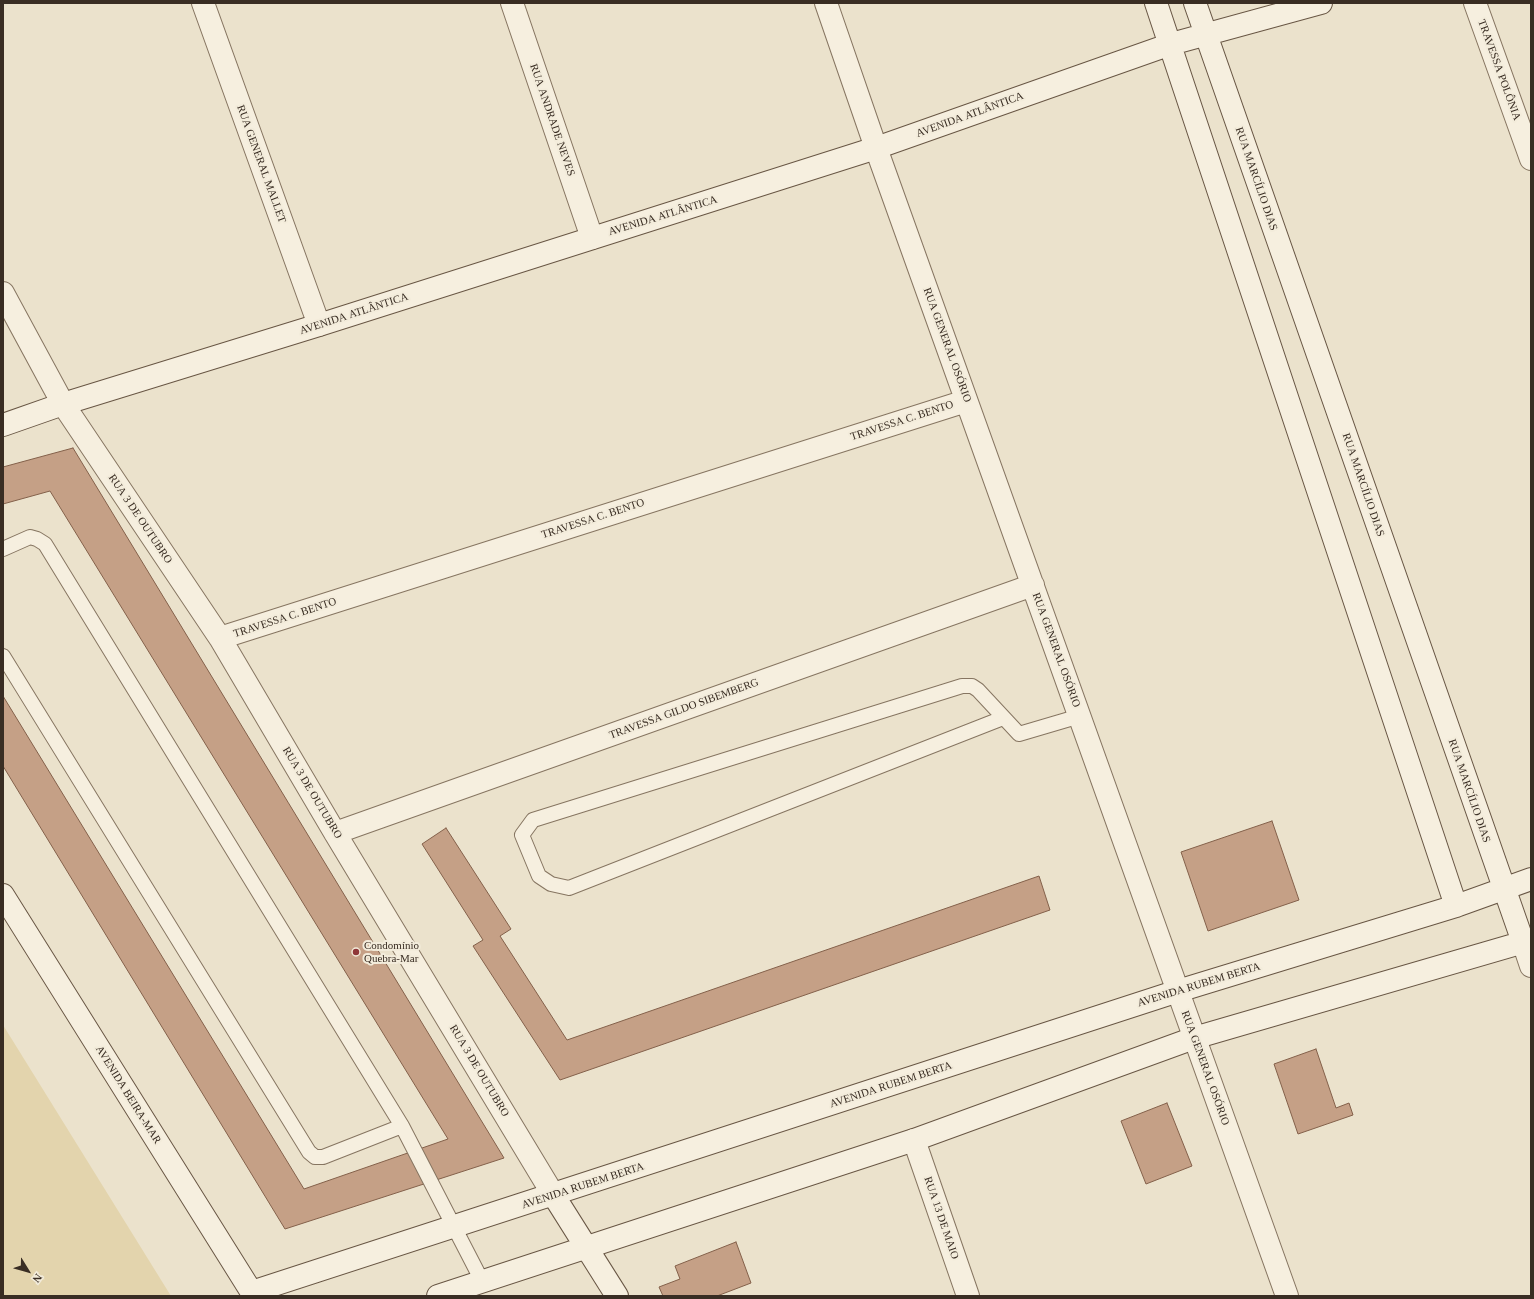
<!DOCTYPE html>
<html>
<head>
<meta charset="utf-8">
<style>
  body { margin:0 }
  #map { position:relative; width:1534px; height:1299px; overflow:hidden; background:#ebe2cc; font-family:"Times New Roman",serif }
  canvas { display:block }
  .frame { position:absolute; inset:0; border:4px solid #392d23; pointer-events:none }
  .north { position:absolute; left:8px; top:1251px; width:40px; height:40px; -webkit-text-stroke:3px #f3ecdb; paint-order:stroke; rotate:127deg; font-size:11px; font-weight:700; line-height:16px; text-align:center; color:#392d23 }
  .north::after { content:''; display:block; margin:auto; width:14px; height:18px; background:#392d23; clip-path:polygon(50% 0,100% 100%,50% 72%,0 100%) }
</style>
</head>
<body>
<div id="map">
<canvas width="1534" height="1299"></canvas>
<div class="frame"></div>
<div class="north">N</div>
</div>
<script>
const g = document.querySelector('canvas').getContext('2d');
g.lineJoin = 'round';
function paint(path, color) {
  g.fillStyle = color;
  g.fill(path, 'evenodd');
}
function toPath(rows) {
  const path = new Path2D();
  for (const r of rows) {
    path.moveTo(r[0], r[1]);
    for (let i = 2; i < r.length; i += 2) path.lineTo(r[i], r[i + 1]);
  }
  return path;
}
function trace(path, color, width, dash) {
  g.strokeStyle = color;
  g.lineWidth = width;
  g.lineCap = dash ? 'butt' : 'round';
  g.setLineDash(dash || []);
  g.stroke(path);
}
function label(font, color, halo, rows, align = 'center') {
  g.font = font + ' "Times New Roman",serif';
  g.lineWidth = 4;
  g.setLineDash([]);
  g.textBaseline = 'middle';
  g.strokeStyle = halo;
  g.fillStyle = color;
  for (const [text, x, y, turn = 0] of rows) {
    g.save();
    g.translate(x, y);
    g.rotate((+turn || 0) * Math.PI / 180);
    g.textAlign = isNaN(turn) ? turn : align;
    if (halo) g.strokeText(text, 0, 0);
    g.fillText(text, 0, 0);
    g.restore();
  }
}
paint(toPath([
  [3,1025,171,1296,3,1296]
]), '#e3d4ad');
const building = toPath([
  [73,448,504,1158,285,1229,3,766,3,696,304,1189,448,1139,50,491,3,504,3,467,73,448],
  [1272,821,1299,900,1208,931,1181,852,1272,821],
  [446,828,511,929,500,936,567,1040,1039,876,1050,910,560,1080,473,946,483,940,422,844,446,828],
  [1316,1049,1336,1108,1349,1103,1353,1115,1298,1134,1274,1064,1316,1049],
  [1167,1103,1192,1166,1146,1184,1121,1121,1167,1103],
  [736,1242,751,1283,717,1296,663,1296,659,1287,680,1279,675,1266,736,1242]
]);
paint(building, '#c5a086');
trace(building, '#83604a', 1);
const lane = toPath([
  [3,549,30,537,37,539,45,544,402,1126,482,1281],
  [3,656,309,1152,315,1157,323,1157,402,1126],
  [1003,718,569,888,551,884,539,876,522,835,533,820,962,686,972,686,978,690,1019,734,1080,716]
]);
const street = toPath([
  [203,3,319,325],
  [512,3,592,238],
  [826,3,876,148,1287,1296],
  [1475,3,1531,159],
  [3,293,63,404,220,638,335,833,554,1196],
  [220,638,966,401],
  [335,833,1033,585],
  [1523,942,1531,966],
  [914,1140,968,1296]
]);
const secondary = toPath([
  [1156,3,1456,906],
  [1195,3,1523,942],
  [3,425,63,404,319,325,876,148,1171,44,1321,3],
  [3,895,254,1296],
  [554,1196,617,1296],
  [252,1292,1178,991,1456,906,1531,879],
  [438,1296,914,1140,1194,1038,1531,940]
]);
trace(lane, '#867561', 16);
trace(street, '#867561', 24);
trace(secondary, '#685644', 24);
trace(lane, '#f6efdf', 14);
trace(street, '#f6efdf', 22);
trace(secondary, '#f6efdf', 22);
for (const [x, y, r, color] of [
  [356,952,4,"#8f3839"]
]) {
  const dot = new Path2D();
  dot.arc(x, y, r, 0, 2 * Math.PI);
  g.fillStyle = color;
  g.fill(dot);
  trace(dot, '#f3ecdb', 1.5);
}
label('11px', '#392d23', '#f3ecdb', [
  ["TRAVESSA POLÔNIA",1499,70,70],
  ["AVENIDA ATLÂNTICA",970,115,-20],
  ["RUA ANDRADE NEVES",552,120,71],
  ["RUA GENERAL MALLET",261,164,70],
  ["RUA MARCÍLIO DIAS",1256,179,71],
  ["AVENIDA ATLÂNTICA",663,216,-17],
  ["AVENIDA ATLÂNTICA",354,314,-18],
  ["RUA GENERAL OSÓRIO",947,345,70],
  ["TRAVESSA C. BENTO",902,421,-18],
  ["RUA MARCÍLIO DIAS",1363,485,71],
  ["RUA 3 DE OUTUBRO",140,519,56],
  ["TRAVESSA C. BENTO",593,519,-18],
  ["TRAVESSA C. BENTO",285,618,-18],
  ["RUA GENERAL OSÓRIO",1056,650,70],
  ["TRAVESSA GILDO SIBEMBERG",684,709,-20],
  ["RUA MARCÍLIO DIAS",1469,791,71],
  ["RUA 3 DE OUTUBRO",312,793,59],
  ["AVENIDA RUBEM BERTA",1199,985,-17],
  ["RUA GENERAL OSÓRIO",1205,1068,70],
  ["RUA 3 DE OUTUBRO",479,1071,59],
  ["AVENIDA RUBEM BERTA",891,1085,-18],
  ["AVENIDA BEIRA-MAR",128,1095,58],
  ["AVENIDA RUBEM BERTA",583,1186,-18],
  ["RUA 13 DE MAIO",941,1218,71]
]);
label('11px', '#392d23', '#f3ecdb', [
  ["Condomínio",364,946],
  ["Quebra-Mar",364,959]
], 'left');
</script>
</body>
</html>
